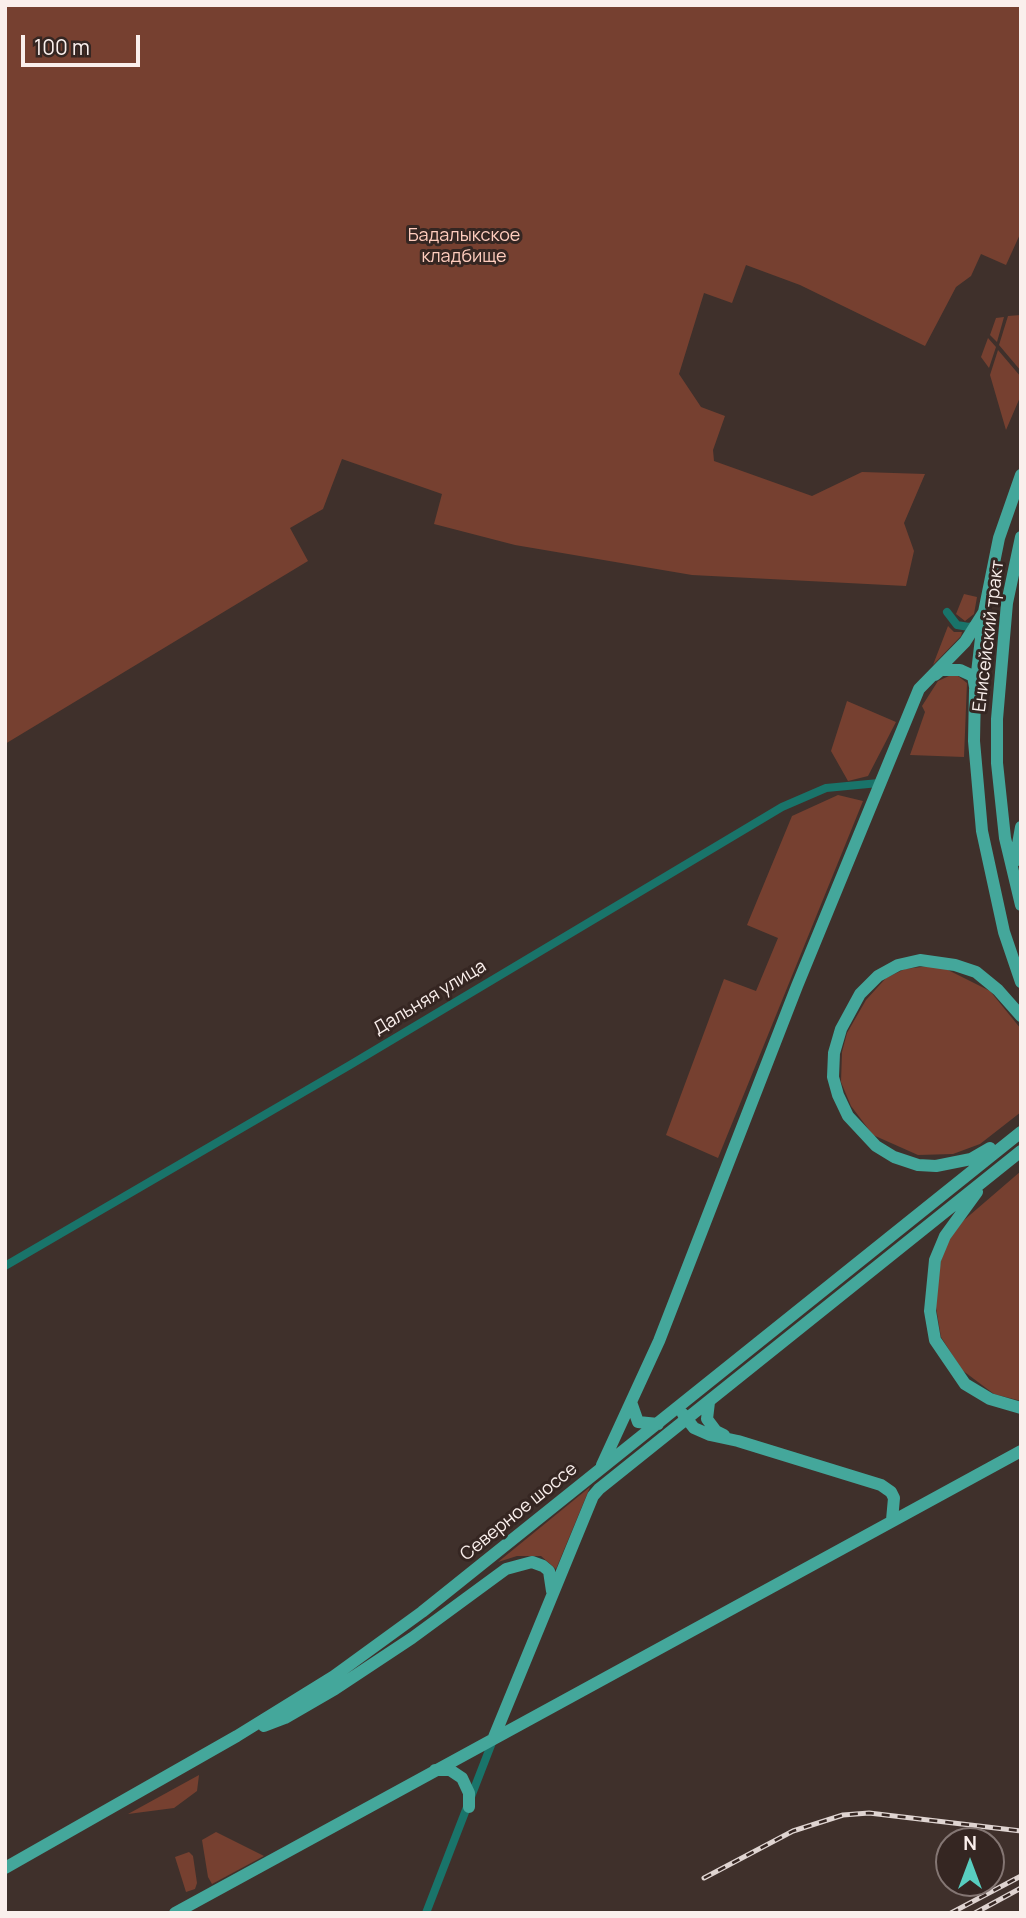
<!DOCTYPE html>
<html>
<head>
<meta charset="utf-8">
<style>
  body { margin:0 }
  #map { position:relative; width:1026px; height:1918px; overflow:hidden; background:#3f302b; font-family:Manrope,sans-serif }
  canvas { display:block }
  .frame { position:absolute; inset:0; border:7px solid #faefec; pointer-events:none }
  .north { position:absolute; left:935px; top:1827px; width:70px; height:70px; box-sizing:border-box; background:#352622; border:2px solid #847673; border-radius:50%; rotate:0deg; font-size:19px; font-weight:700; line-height:28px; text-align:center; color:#faefec }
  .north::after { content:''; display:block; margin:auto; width:24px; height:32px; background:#58cec0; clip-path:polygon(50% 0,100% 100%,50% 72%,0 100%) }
  .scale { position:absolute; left:21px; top:35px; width:119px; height:32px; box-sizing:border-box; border:4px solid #faefec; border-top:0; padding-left:9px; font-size:21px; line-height:24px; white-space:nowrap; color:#faefec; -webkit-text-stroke:5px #352622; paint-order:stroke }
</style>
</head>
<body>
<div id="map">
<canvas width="1026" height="1918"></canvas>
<div class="frame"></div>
<div class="north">N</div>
<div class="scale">100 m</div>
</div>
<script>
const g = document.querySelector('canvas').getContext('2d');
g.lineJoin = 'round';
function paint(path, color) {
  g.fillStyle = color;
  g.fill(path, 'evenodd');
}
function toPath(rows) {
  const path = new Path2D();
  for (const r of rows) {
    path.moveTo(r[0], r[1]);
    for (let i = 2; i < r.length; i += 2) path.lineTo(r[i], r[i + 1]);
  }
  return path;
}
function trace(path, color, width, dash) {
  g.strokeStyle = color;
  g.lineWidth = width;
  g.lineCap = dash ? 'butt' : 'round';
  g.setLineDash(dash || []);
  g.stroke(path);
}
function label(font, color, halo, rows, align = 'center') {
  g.font = font + ' Manrope,sans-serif';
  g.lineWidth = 6;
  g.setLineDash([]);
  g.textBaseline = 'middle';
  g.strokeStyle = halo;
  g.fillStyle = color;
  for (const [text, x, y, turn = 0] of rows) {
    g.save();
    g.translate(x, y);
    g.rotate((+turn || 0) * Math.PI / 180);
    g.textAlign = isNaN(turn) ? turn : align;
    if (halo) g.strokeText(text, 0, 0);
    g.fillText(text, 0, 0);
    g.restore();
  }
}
paint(toPath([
  [5,5,1021,5,1021,232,1006,265,981,254,971,276,956,287,925,346,800,285,746,265,732,303,704,293,679,374,701,407,725,416,713,450,714,461,812,496,862,472,925,474,904,523,914,551,906,586,692,575,515,545,434,524,442,494,342,459,323,509,290,528,308,561,5,744],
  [1021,315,1021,371,999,345,1008,316],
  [1004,317,997,342,990,335,996,318],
  [988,338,996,347,989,368,981,357],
  [998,350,1021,377,1021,395,1006,430,990,375],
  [964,594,977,597,974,614,965,621,956,614],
  [948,626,954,632,962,632,961,636,933,665],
  [949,676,958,676,967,683,964,757,910,755,925,712,922,706,938,681],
  [847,701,896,722,868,776,848,781,831,751],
  [838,795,863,801,718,1158,666,1135,724,979,756,991,778,938,747,925,792,816],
  [929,966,946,969,990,991,1021,1029,1021,1112,980,1144,953,1154,918,1155,873,1135,851,1106,841,1082,842,1052,847,1033,866,1000,886,978,905,969],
  [1021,1171,1021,1401,994,1394,962,1370,941,1337,934,1295,943,1251,956,1227],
  [590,1487,556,1569,541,1556,517,1556,498,1562],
  [199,1775,197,1791,174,1808,128,1814],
  [216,1832,264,1856,212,1884,208,1877,202,1840],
  [189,1852,193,1856,197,1883,195,1889,186,1892,175,1857]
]), '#764030');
trace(toPath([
  [947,612,957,625,969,627,977,624],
  [5,1266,350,1065,782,807,826,788,879,783],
  [426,1913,493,1740]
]), '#19746a', 8);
trace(toPath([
  [1021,475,999,538,984,612,975,690,974,741,982,831,1004,932,1021,982],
  [1021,537,1007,603,997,719,997,763,1005,838,1021,905],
  [935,675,941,670,960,670,973,676,975,687],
  [1015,861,1021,827],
  [990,1148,971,1159,936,1166,918,1165,894,1157,876,1146,848,1116,838,1095,833,1077,834,1053,841,1029,860,994,878,976,898,965,920,960,955,965,976,972,998,990,1021,1016],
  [977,1192,945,1236,935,1260,930,1311,935,1340,965,1384,990,1399,1021,1408],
  [631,1402,638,1422,658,1424],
  [709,1402,707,1419,716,1431,724,1435],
  [683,1414,694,1428,710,1435,738,1441,881,1485,891,1492,894,1498,892,1520],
  [602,1465,659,1341,797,986,919,689,965,642,984,612],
  [264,1726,285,1718,335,1689,412,1638,506,1569,532,1562,543,1566,549,1571,552,1591],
  [494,1737,593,1496,599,1489,1021,1151],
  [435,1770,450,1770,462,1778,469,1793,469,1807],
  [5,1868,237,1736,334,1676,422,1612,1021,1132],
  [175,1913,1021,1451]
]), '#44a79b', 12);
const rail = toPath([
  [704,1878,793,1831,843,1815,869,1813,1021,1831],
  [951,1913,1021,1876],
  [975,1913,1021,1888]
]);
trace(rail, '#dfd4d1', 5);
trace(rail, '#352622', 2.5, [8]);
label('18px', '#ffcdbe', '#352622', [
  ["Бадалыкское",464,236],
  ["кладбище",464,257]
]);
label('18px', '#faefec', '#352622', [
  ["Енисейский тракт",989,636,-83],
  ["Дальняя улица",430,998,-31],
  ["Северное шоссе",519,1512,-39]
]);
</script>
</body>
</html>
